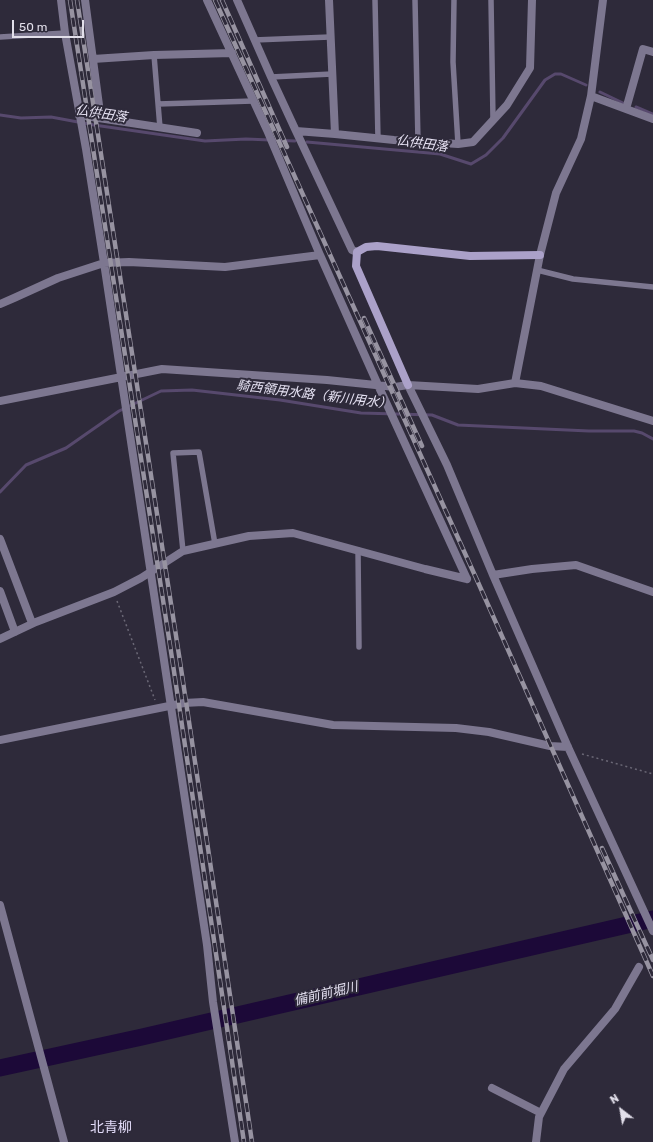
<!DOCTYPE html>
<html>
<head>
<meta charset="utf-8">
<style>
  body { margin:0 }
  #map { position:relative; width:653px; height:1142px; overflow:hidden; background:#2e2a3a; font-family:Rubik,sans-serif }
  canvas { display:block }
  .north { position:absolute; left:601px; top:1090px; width:40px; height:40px; -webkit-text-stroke:3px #2e2a3a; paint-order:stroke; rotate:329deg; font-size:11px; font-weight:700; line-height:16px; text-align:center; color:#e2dfea }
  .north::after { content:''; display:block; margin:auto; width:14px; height:18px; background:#e2dfea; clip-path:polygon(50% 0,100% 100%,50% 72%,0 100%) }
  .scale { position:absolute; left:12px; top:20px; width:72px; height:18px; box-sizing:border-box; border:2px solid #e2dfea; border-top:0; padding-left:5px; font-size:12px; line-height:14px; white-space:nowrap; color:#e2dfea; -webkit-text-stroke:3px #2e2a3a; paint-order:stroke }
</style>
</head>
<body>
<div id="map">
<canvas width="653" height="1142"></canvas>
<div class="north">N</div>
<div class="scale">50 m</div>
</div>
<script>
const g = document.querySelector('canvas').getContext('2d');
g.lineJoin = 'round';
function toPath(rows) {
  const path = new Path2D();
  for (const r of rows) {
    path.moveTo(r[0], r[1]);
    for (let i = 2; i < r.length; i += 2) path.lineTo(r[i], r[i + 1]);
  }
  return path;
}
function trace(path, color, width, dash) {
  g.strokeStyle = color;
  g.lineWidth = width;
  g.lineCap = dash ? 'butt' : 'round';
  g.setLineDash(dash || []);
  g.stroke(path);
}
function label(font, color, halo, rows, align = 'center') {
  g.font = font + ' Rubik,"Noto Sans JP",sans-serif';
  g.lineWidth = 4;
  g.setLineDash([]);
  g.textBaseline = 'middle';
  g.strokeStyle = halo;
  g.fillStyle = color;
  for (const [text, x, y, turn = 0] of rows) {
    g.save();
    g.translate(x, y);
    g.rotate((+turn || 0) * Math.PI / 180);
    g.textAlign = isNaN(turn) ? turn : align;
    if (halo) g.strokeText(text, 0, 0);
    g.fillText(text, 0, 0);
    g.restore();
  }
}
trace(toPath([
  [600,92,623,103],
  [636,107,653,114],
  [0,115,21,118,51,117,94,125,205,141,246,139,295,141],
  [307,142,440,154,471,164,486,155,503,138,545,80,555,74,561,74,586,85],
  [0,492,26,465,66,448,119,411,161,391,192,390,280,400,361,413,432,415,458,425,589,431,634,431,642,433,653,439]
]), '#57496d', 3);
trace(toPath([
  [0,1068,142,1037,653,919]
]), '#1c0938', 17);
trace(toPath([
  [117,601,155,700],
  [582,754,653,774]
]), '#6b6876', 1.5, [2, 3]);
trace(toPath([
  [375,0,378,139],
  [415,0,418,142],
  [454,0,453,62,458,144],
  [491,0,493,119],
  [0,37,65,33],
  [254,40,330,37],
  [154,55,160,128],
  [271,77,332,74],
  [158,104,253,101],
  [537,270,573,279,653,287],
  [358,550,359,647],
  [183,551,173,453,199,452,215,544]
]), '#7d7790', 5.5);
trace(toPath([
  [61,0,65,33,86,149,104,263,207,945,213,1002,235,1142],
  [85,0,99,105],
  [207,0,267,130,320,255],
  [237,0,271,77,296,131,335,134,394,140,458,144,473,142,507,105,530,68,532,0],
  [329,0,335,134],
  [93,59,154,55,232,53],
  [591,96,653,119],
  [626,109,643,49,653,52],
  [79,115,197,133],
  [296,131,352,250,357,252],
  [0,304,14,298,58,278,104,263,129,262,225,267,320,255,378,385,467,579],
  [515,383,540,255,556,193,581,139,591,96,603,0],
  [408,385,447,465,493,575,568,747,653,931],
  [0,401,162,369,327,380,395,387,408,385,478,389,515,383,541,386,653,421],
  [0,539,32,623],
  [493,575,532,569,576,565,653,592],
  [0,591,15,632],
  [0,639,36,622,114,592,141,578,183,551,249,536,293,533,425,569,467,579],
  [0,740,184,703,203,702,333,725,456,728,489,732,550,746,568,747],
  [0,905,64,1142],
  [492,1088,541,1113],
  [536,1142,539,1117,564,1069,615,1009,639,967]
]), '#7d7790', 8);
trace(toPath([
  [408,385,356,266,357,252,366,247,377,246,470,256,540,255]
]), '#aba1c9', 8);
const rail = toPath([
  [70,0,172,658,244,1142],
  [77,0,179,655,252,1142],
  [215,0,477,580,653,976],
  [222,0,287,147],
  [364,318,422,446],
  [602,848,653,960]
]);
trace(rail, '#9793a1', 4.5);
trace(rail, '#2e2a3a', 3, [9]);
label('italic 13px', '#e5e1f2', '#2e2a3a', [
  ["仏供田落",101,114,9],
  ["仏供田落",422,144,8],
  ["騎西領用水路（新川用水）",314,395,7],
  ["備前前堀川",326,994,-13]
]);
label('14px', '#e1daf7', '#2e2a3a', [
  ["北青柳",111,1128]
]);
</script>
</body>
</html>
